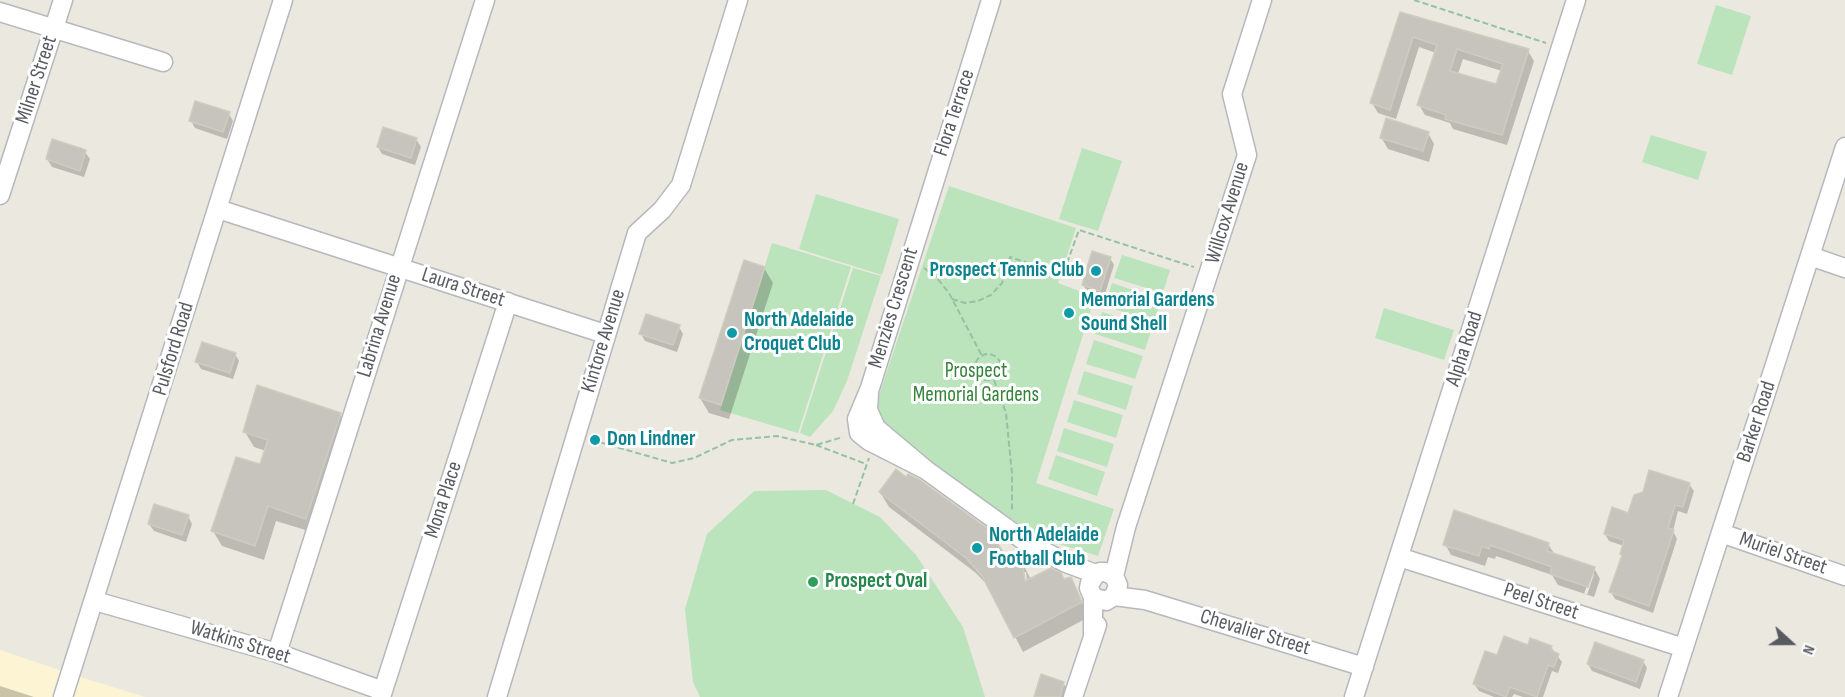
<!DOCTYPE html>
<html>
<head>
<meta charset="utf-8">
<style>
  body { margin:0 }
  #map { position:relative; width:1845px; height:697px; overflow:hidden; background:#ebe9df; font-family:"Sofia Sans Condensed",sans-serif }
  canvas { display:block }
  .north { position:absolute; left:1761px; top:613px; width:60px; height:60px; -webkit-text-stroke:4px #fff; paint-order:stroke; rotate:111deg; font-size:16px; font-weight:700; line-height:24px; text-align:center; color:#585c60 }
  .north::after { content:''; display:block; margin:auto; width:21px; height:27px; background:#585c60; clip-path:polygon(50% 0,100% 100%,50% 72%,0 100%) }
</style>
</head>
<body>
<div id="map">
<canvas width="1845" height="697"></canvas>
<div class="north">N</div>
</div>
<script>
const g = document.querySelector('canvas').getContext('2d');
g.lineJoin = 'round';
function paint(path, color) {
  g.fillStyle = color;
  g.fill(path, 'evenodd');
}
function toPath(rows) {
  const path = new Path2D();
  for (const r of rows) {
    if (r.length === 3) {
      path.moveTo(r[0] + r[2], r[1]);
      path.arc(r[0], r[1], r[2], 0, 2 * Math.PI);
      continue;
    }
    path.moveTo(r[0], r[1]);
    for (let i = 2; i < r.length; i += 2) path.lineTo(r[i], r[i + 1]);
  }
  return path;
}
function trace(path, color, width, dash) {
  g.strokeStyle = color;
  g.lineWidth = width;
  g.lineCap = dash ? 'butt' : 'round';
  g.setLineDash(dash || []);
  g.stroke(path);
}
function label(font, color, halo, rows, align = 'center') {
  g.font = font + ' "Sofia Sans Condensed",sans-serif';
  g.lineWidth = 6;
  g.setLineDash([]);
  g.textBaseline = 'middle';
  g.strokeStyle = halo;
  g.fillStyle = color;
  for (const [text, x, y, turn = 0] of rows) {
    g.save();
    g.translate(x, y);
    g.rotate((+turn || 0) * Math.PI / 180);
    g.textAlign = isNaN(turn) ? turn : align;
    if (halo) g.strokeText(text, 0, 0);
    g.fillText(text, 0, 0);
    g.restore();
  }
}
paint(toPath([
  [0,650,71,674,145,697,0,697]
]), '#fdf4d3');
paint(toPath([
  [1716,5,1751,16,1732,75,1697,64],
  [1651,135,1707,152,1698,180,1642,162],
  [1082,148,1122,161,1098,231,1059,219],
  [949,186,1076,228,1058,283,1095,297,1036,483,1114,509,1098,556,1040,538,886,433,878,420,876,404],
  [816,194,899,219,882,275,799,249],
  [772,243,851,267,798,433,720,410],
  [1122,255,1170,270,1163,293,1114,278],
  [853,268,881,276,847,381,833,411,810,437,800,433],
  [1112,283,1161,299,1154,322,1105,306],
  [1384,308,1454,330,1444,360,1375,338],
  [1102,312,1152,328,1145,350,1095,334],
  [1094,340,1143,356,1135,379,1086,364],
  [1084,371,1133,386,1126,410,1077,394],
  [1074,400,1123,415,1116,438,1067,422],
  [1064,428,1114,444,1107,467,1057,451],
  [1056,455,1105,472,1097,496,1048,479],
  [826,490,880,517,916,555,963,627,985,697,700,697,693,682,685,609,707,534,754,491]
]), '#bbe3bc');
paint(toPath([
  [1401,13,1528,51,1534,61,1507,145,1453,129,1450,123,1425,115,1419,105,1436,53,1419,47,1396,119,1378,113,1372,103],
  [1463,59,1502,71,1497,86,1458,74],
  [229,114,233,121,227,139,195,128,191,121],
  [1428,133,1434,144,1429,162,1388,149,1381,137],
  [416,139,421,147,415,165,382,154,378,147],
  [85,152,90,159,84,177,52,167,47,159],
  [1110,258,1114,265,1104,297,1088,292,1083,285],
  [764,268,773,283,729,419,709,413,700,398],
  [679,327,683,334,677,352,645,341,641,334],
  [235,354,239,361,233,379,201,369,197,362],
  [340,414,349,429,315,533,276,521,264,560,222,546,213,531,261,466,266,451,254,447,245,432],
  [906,479,987,530,1005,557,1021,560,1031,580,1064,581,1070,579,1089,617,1023,652,990,588,976,573,889,507,880,492],
  [1023,572,1026,572,1028,588,1025,588],
  [1689,484,1694,491,1687,514,1678,511,1673,531,1677,539,1653,613,1615,599,1611,592,1623,557,1621,554,1624,546,1609,541,1605,534,1629,515],
  [188,516,192,524,186,542,154,531,149,524],
  [1445,544,1548,544,1555,555,1594,568,1600,579,1594,597,1558,585,1552,575,1496,556,1495,559,1488,557,1485,566,1451,555],
  [1591,574,1594,574,1587,595,1584,594],
  [1551,647,1562,662,1558,673,1552,671,1543,697,1523,697,1514,694,1512,697,1494,697,1479,691,1474,684,1498,657],
  [1643,661,1647,668,1640,689,1592,671,1588,664],
  [1063,683,1068,690,1065,697,1035,697],
  [0,686,34,697,0,697]
]), '#0003');
const building = toPath([
  [1400,12,1529,49,1502,135,1445,119,1446,115,1417,105,1437,45,1413,37,1390,110,1370,103,1400,12],
  [1457,49,1503,64,1496,84,1450,71,1457,49],
  [195,101,230,112,223,132,189,121,195,101],
  [1386,118,1429,132,1423,151,1380,138,1386,118],
  [383,127,417,138,411,158,377,147,383,127],
  [52,139,86,150,80,171,46,159,52,139],
  [1092,251,1111,257,1100,291,1082,285,1092,251],
  [744,260,765,267,721,405,699,398,744,260],
  [646,314,680,325,673,345,639,334,646,314],
  [202,342,236,353,230,373,195,362,202,342],
  [257,385,341,413,306,519,268,506,255,546,211,531,236,457,260,464,268,440,243,432,257,385],
  [896,469,906,477,908,474,920,480,988,529,986,532,995,540,1006,556,1022,559,1025,581,1051,568,1061,573,1064,579,1071,577,1082,602,1014,638,982,576,966,558,879,492,896,469],
  [1649,470,1690,483,1683,507,1675,505,1668,528,1674,530,1649,606,1609,592,1622,555,1620,554,1624,540,1604,534,1612,507,1628,513,1634,495,1643,492,1649,470],
  [154,504,189,515,182,535,148,524,154,504],
  [1454,510,1549,543,1547,551,1595,567,1588,587,1550,574,1552,567,1490,545,1489,549,1482,546,1479,556,1443,545,1454,510],
  [1504,636,1528,645,1530,638,1552,646,1550,650,1559,654,1554,667,1548,665,1537,697,1510,687,1506,697,1473,684,1485,651,1497,655,1504,636],
  [1595,642,1644,660,1636,682,1587,664,1595,642],
  [1041,674,1064,682,1060,697,1034,697,1041,674]
]);
paint(building, '#c6c4bd');
trace(building, '#d0cbbe', 1.5);
const minor = toPath([
  [0,12,163,62],
  [0,195,63,0],
  [218,209,605,334],
  [1810,256,1845,268],
  [869,393,868,410,876,428,926,470,1023,540,1066,563,1096,574],
  [926,470,869,441,859,433,857,419,870,388,991,0],
  [1721,533,1845,576],
  [1399,557,1684,648],
  [1114,576,1126,527,1247,155,1232,94,1262,0],
  [1114,596,1145,600,1364,667],
  [95,601,277,653,383,691],
  [1093,636,1093,597,1089,588,1090,583,1096,574,1100,572,1105,572,1114,576,1118,585,1114,596,1106,601,1093,597],
  [277,653,485,0],
  [63,697,283,0],
  [381,697,508,302],
  [497,697,637,233,662,210,681,185,738,0],
  [1073,697,1097,625],
  [1354,697,1576,0],
  [1668,697,1845,147]
]);
trace(minor, '#b5b8bc', 21);
trace(toPath([
  [1414,0,1546,43],
  [924,268,937,278,949,293,982,356],
  [952,299,965,303,978,301,991,295,1002,283,1010,257,1037,266,1052,268,1067,263,1079,230,1194,267],
  [988,367,13],
  [994,380,1006,413,1012,474,1012,511],
  [592,440,672,463,694,458,732,440,777,436,816,445,843,437],
  [816,445,866,464],
  [853,504,869,458]
]), '#94c2a2', 2, [6, 3]);
trace(minor, '#fff', 18);
for (const [x, y, r, color] of [
  [1096,271,6,"#0f9aa8"],
  [1069,313,6,"#0f9aa8"],
  [732,333,6,"#0f9aa8"],
  [595,440,6,"#0f9aa8"],
  [977,548,6,"#0f9aa8"],
  [813,582,6,"#2e9e5b"]
]) {
  const dot = new Path2D();
  dot.arc(x, y, r, 0, 2 * Math.PI);
  g.fillStyle = color;
  g.fill(dot);
  trace(dot, '#fff', 2);
}
label('21px', '#585c60', '#fff', [
  ["Milner Street",37,80,-72],
  ["Flora Terrace",955,113,-72],
  ["Willcox Avenue",1228,213,-73],
  ["Laura Street",463,288,18],
  ["Menzies Crescent",894,308,-73],
  ["Labrina Avenue",380,326,-73],
  ["Kintore Avenue",604,341,-73],
  ["Pulsford Road",174,349,-73],
  ["Alpha Road",1465,349,-72],
  ["Barker Road",1757,422,-72],
  ["Mona Place",444,500,-72],
  ["Muriel Street",1783,554,19],
  ["Peel Street",1541,602,18],
  ["Chevalier Street",1255,633,17],
  ["Watkins Street",240,643,17]
]);
label('bold 21px', '#0d838f', '#fff', [
  ["Prospect Tennis Club",1084,271,"right"],
  ["Memorial Gardens",1081,301],
  ["Sound Shell",1081,325],
  ["North Adelaide",744,321],
  ["Croquet Club",744,345],
  ["Don Lindner",607,440],
  ["North Adelaide",989,536],
  ["Football Club",989,560]
], 'left');
label('21px', '#35833a', '#fff', [
  ["Prospect",976,372],
  ["Memorial Gardens",976,396]
]);
label('bold 21px', '#27864d', '#fff', [
  ["Prospect Oval",825,582]
], 'left');
</script>
</body>
</html>
